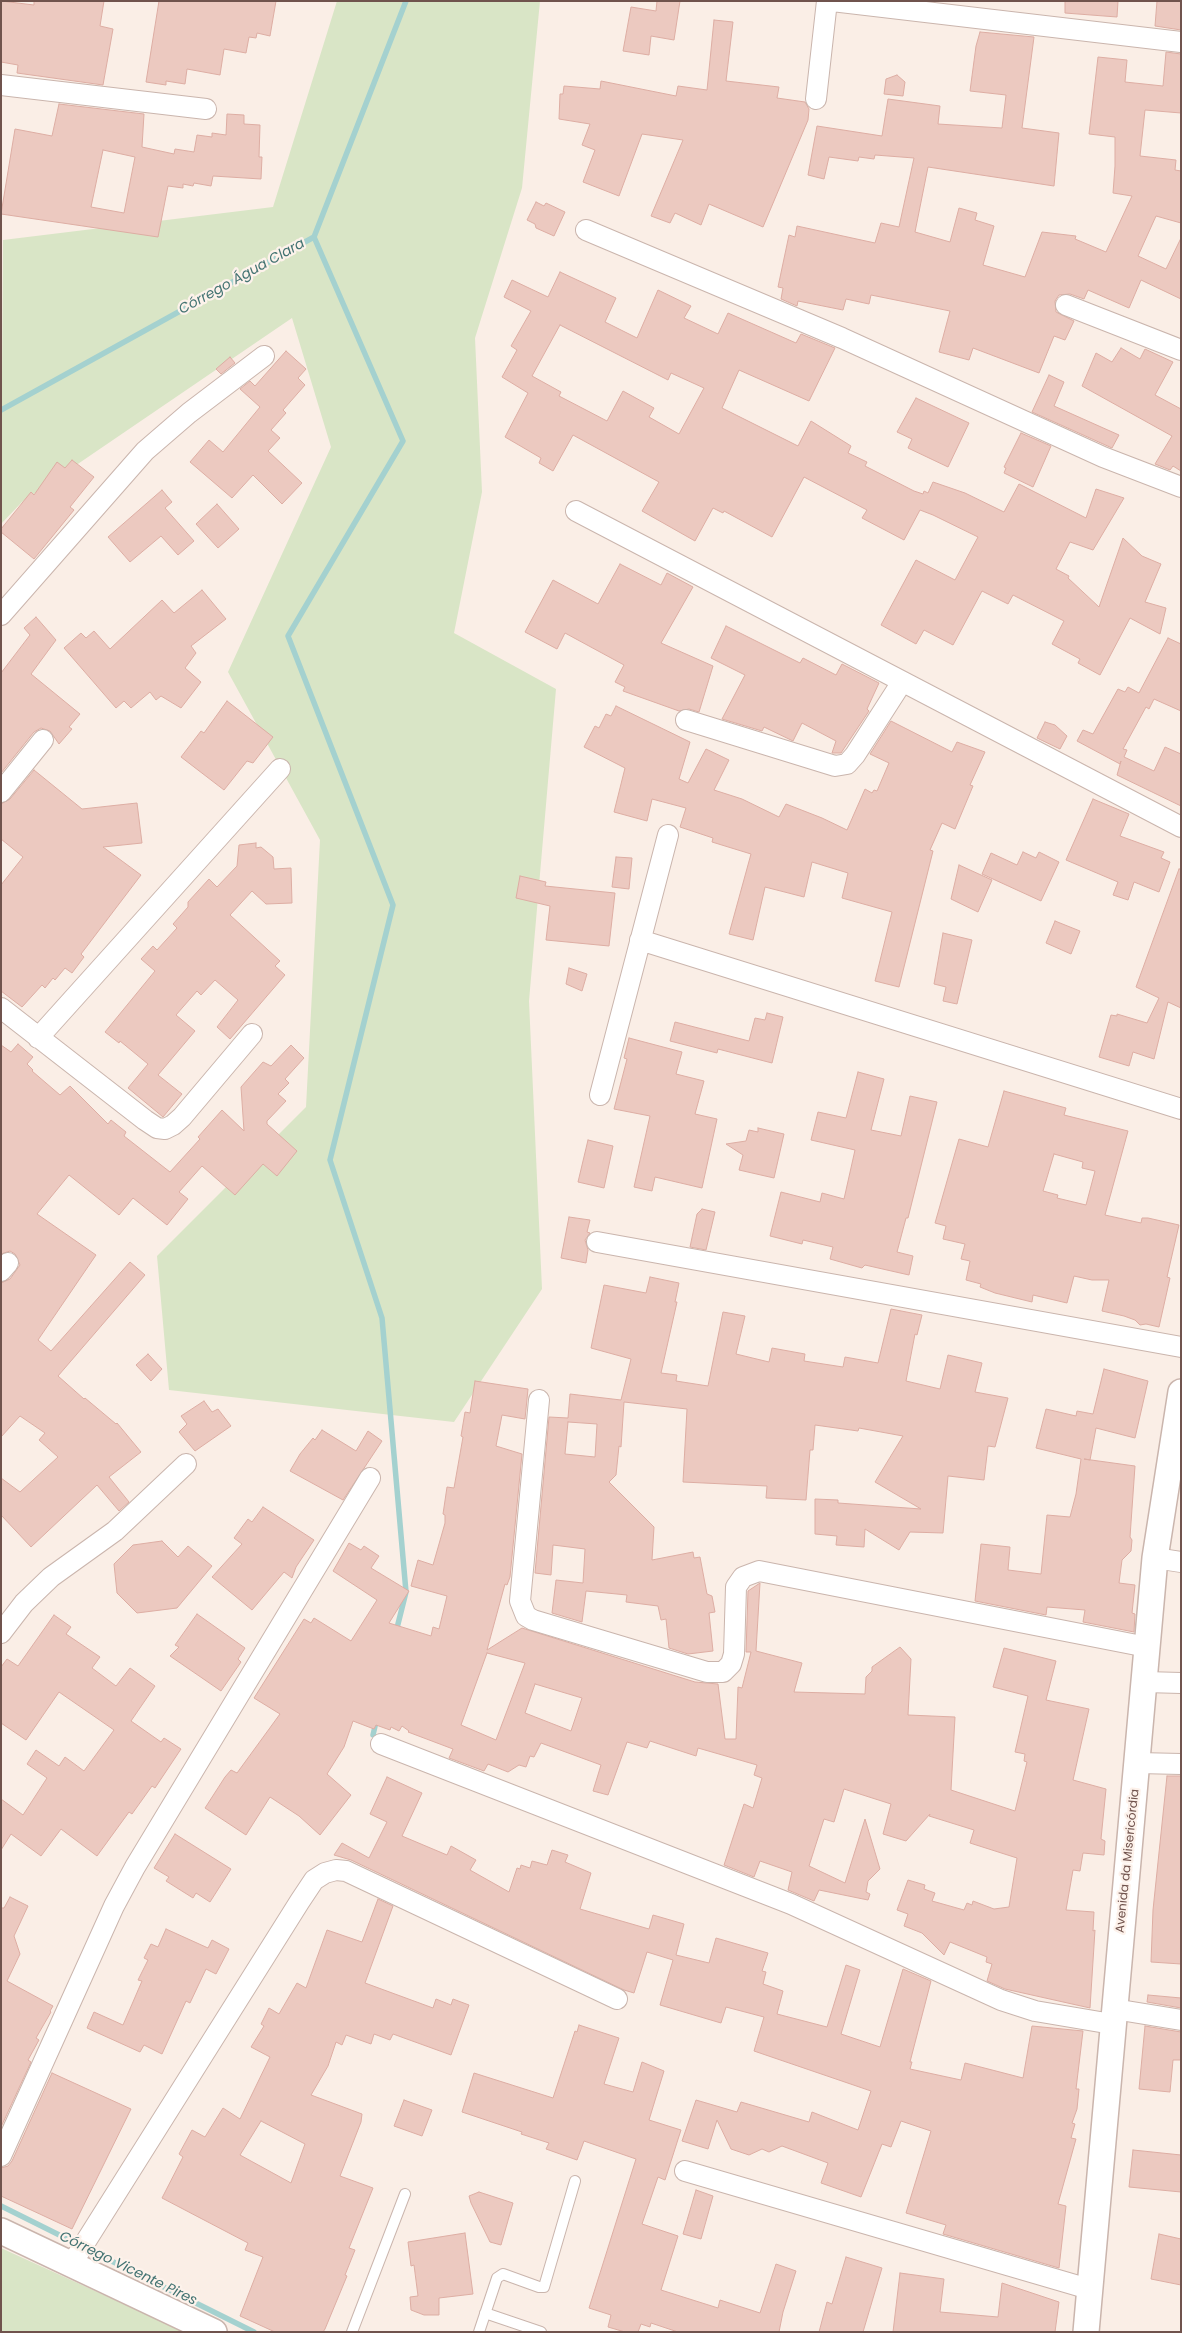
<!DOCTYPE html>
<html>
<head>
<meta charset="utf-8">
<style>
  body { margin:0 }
  #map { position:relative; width:1182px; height:2333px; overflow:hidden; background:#faeee6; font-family:Poppins,sans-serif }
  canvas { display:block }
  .frame { position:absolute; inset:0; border:2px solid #70534d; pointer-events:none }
</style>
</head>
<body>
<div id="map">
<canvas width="1182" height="2333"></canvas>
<div class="frame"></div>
</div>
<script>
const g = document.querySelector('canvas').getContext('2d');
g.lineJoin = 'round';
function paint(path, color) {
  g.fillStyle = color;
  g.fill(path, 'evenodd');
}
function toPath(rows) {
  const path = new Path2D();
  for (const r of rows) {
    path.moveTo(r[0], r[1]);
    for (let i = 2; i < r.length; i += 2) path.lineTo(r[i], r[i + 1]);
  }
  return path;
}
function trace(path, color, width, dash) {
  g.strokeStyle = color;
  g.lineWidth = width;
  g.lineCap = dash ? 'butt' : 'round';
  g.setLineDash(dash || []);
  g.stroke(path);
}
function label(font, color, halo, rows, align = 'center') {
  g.font = font + ' Poppins,sans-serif';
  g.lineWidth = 4.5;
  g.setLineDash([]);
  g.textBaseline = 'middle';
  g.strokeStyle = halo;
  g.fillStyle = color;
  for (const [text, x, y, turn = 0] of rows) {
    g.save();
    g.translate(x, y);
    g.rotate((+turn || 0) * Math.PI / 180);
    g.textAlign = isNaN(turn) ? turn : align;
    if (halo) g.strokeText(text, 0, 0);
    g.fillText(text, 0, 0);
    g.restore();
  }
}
paint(toPath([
  [337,1,540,1,522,188,475,338,482,492,454,633,556,689,529,1001,542,1289,454,1422,169,1390,157,1256,306,1107,320,840,228,672,331,447,292,318,22,502,1,524,3,240,273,207],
  [1,2248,185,2332,1,2332]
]), '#d9e5c6');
trace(toPath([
  [314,237,403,441,288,636,393,905,330,1160,382,1318,406,1592,396,1632],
  [1,410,314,237,406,1],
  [373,1735,376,1722],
  [1,2206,254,2332]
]), '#a4d1cf', 5.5);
const building = toPath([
  [1,1,34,5,34,1,104,1,100,26,113,29,103,85,17,73,18,65,1,62,1,1],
  [159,1,276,1,270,36,257,33,256,38,249,37,246,53,224,49,220,75,187,69,185,84,166,81,166,85,146,82,159,1],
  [657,1,680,1,674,40,651,36,649,55,623,51,631,7,656,11,657,1],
  [1065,1,1118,1,1117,17,1065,13,1065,1],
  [1157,1,1181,1,1181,30,1155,26,1157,1],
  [714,20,733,22,726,81,779,87,777,98,805,102,809,109,808,120,763,227,709,204,701,225,675,213,670,223,651,216,683,140,642,134,619,196,583,182,595,150,582,145,590,124,559,119,560,94,563,94,564,86,600,89,601,81,676,96,678,86,707,90,714,20],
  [980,32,1034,37,1022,128,1059,133,1054,186,928,167,915,232,950,242,959,208,977,213,975,220,994,226,983,265,1025,277,1042,232,1076,236,1075,239,1106,252,1132,196,1113,193,1115,166,1115,137,1089,134,1098,57,1127,60,1125,82,1163,86,1166,52,1181,54,1181,113,1145,110,1140,156,1176,160,1175,170,1181,171,1181,223,1156,216,1138,256,1166,269,1181,238,1181,299,1141,280,1129,308,1088,290,1084,299,1070,294,1059,295,1055,301,1056,312,1074,321,1065,340,1054,336,1039,373,973,348,969,360,939,352,950,311,871,295,869,304,846,299,843,310,798,301,797,306,781,299,783,288,778,287,789,235,795,237,797,226,875,243,881,223,899,227,914,158,875,155,874,159,859,157,858,161,829,157,824,179,808,175,817,126,882,136,888,99,940,106,938,124,1002,128,1006,95,970,91,976,46,980,32],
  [897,75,905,82,903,96,884,94,886,79,897,75],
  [59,104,144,114,142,147,174,154,175,149,194,152,197,135,212,137,212,133,226,135,227,114,244,115,244,124,260,125,259,157,262,157,261,179,213,176,211,186,194,183,193,186,183,184,183,188,168,186,158,237,1,214,15,129,52,136,59,104],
  [103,150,135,157,124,213,91,207,103,150],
  [536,202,544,206,546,203,565,212,554,236,536,228,535,224,527,220,536,202],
  [560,272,616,298,605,322,637,338,658,290,691,306,684,318,718,334,728,313,796,343,801,334,835,348,809,401,739,370,722,408,798,446,811,421,851,446,848,453,867,462,865,466,914,491,923,494,924,491,928,493,933,482,965,493,1004,512,1019,484,1086,518,1096,489,1124,498,1093,550,1070,542,1056,569,1069,576,1068,578,1099,607,1123,538,1142,556,1161,564,1145,602,1166,608,1160,634,1130,618,1100,675,1078,663,1080,659,1052,644,1064,621,1013,595,1008,604,982,591,953,645,924,630,916,644,881,625,916,560,955,580,978,537,933,515,920,510,904,540,862,518,867,510,804,477,772,537,724,511,723,513,713,508,695,541,642,511,659,482,573,435,553,471,539,463,541,458,505,437,528,393,502,377,517,350,511,346,531,311,504,297,512,280,548,297,560,272],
  [560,325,668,380,671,373,704,388,679,434,649,417,654,408,623,391,607,421,559,396,561,392,532,376,560,325],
  [1121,348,1140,359,1145,349,1173,362,1155,395,1181,409,1181,471,1173,466,1170,470,1155,464,1172,436,1082,386,1096,353,1112,362,1121,348],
  [286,351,306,369,298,378,305,385,283,410,286,413,271,430,280,438,268,451,302,483,282,504,253,475,232,498,190,462,209,440,223,452,260,407,240,389,250,381,255,386,286,351],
  [230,357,235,363,221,374,216,369,230,357],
  [1049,375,1064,382,1054,406,1119,435,1112,448,1032,412,1049,375],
  [916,398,969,423,948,467,908,448,912,439,897,432,916,398],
  [1021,433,1051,446,1033,487,1004,473,1006,468,1004,467,1021,433],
  [72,460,94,477,70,507,74,510,34,559,1,532,1,529,31,492,34,495,57,462,65,468,72,460],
  [162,490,172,502,165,508,194,541,178,555,161,536,130,562,108,537,162,490],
  [217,504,239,529,218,548,196,524,217,504],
  [620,564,661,585,667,573,693,587,661,643,713,666,699,712,689,709,679,711,623,691,625,687,615,682,624,665,565,633,557,649,525,632,553,580,598,604,620,564],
  [202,590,226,619,191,646,196,653,185,668,201,682,181,708,161,696,156,700,150,692,131,708,124,701,116,708,64,648,81,633,86,638,94,631,110,649,162,600,174,613,202,590],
  [36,617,56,640,31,674,80,714,69,727,72,729,59,744,50,731,41,728,34,732,1,773,1,673,30,635,24,628,36,617],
  [726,626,800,663,803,658,836,675,842,664,879,683,867,709,869,711,841,753,832,753,836,741,802,723,793,741,764,727,762,731,722,719,745,675,711,658,726,626],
  [1168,638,1181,644,1181,711,1154,699,1149,709,1146,707,1123,749,1127,750,1124,757,1154,771,1165,747,1181,754,1181,806,1117,775,1121,761,1120,764,1077,741,1083,730,1093,734,1118,689,1125,692,1128,687,1139,693,1168,638],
  [227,701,273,737,253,763,247,761,224,790,181,757,201,731,204,733,227,701],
  [616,706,690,742,679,779,688,783,706,749,729,760,714,790,742,799,779,817,786,804,822,818,847,830,865,789,872,793,874,790,877,791,889,763,870,754,891,721,952,752,957,742,985,752,970,785,973,786,955,829,942,823,930,850,933,851,899,987,875,981,892,912,842,898,848,873,812,862,804,897,765,887,753,940,729,934,751,854,712,842,713,838,680,827,686,808,652,799,647,821,614,812,625,768,584,747,595,726,599,728,606,714,611,716,616,706],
  [1045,722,1055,725,1067,736,1060,749,1037,738,1045,722],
  [34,770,82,809,137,803,142,843,103,847,141,875,81,954,84,957,72,973,65,968,55,980,53,978,45,988,42,985,22,1007,1,991,1,885,23,857,1,839,1,804,10,799,34,770],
  [1093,799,1129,814,1120,836,1164,852,1161,858,1170,862,1159,892,1134,882,1128,900,1113,895,1118,882,1066,860,1093,799],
  [256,843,256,848,261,847,273,857,274,869,291,868,292,903,266,904,252,891,230,915,280,961,275,966,285,975,230,1039,217,1027,238,1000,215,980,201,995,197,991,176,1015,195,1031,158,1075,182,1094,163,1117,128,1088,148,1064,120,1041,119,1043,105,1032,155,971,141,959,153,946,157,950,177,928,173,924,188,907,188,902,209,879,217,887,237,866,239,845,256,843],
  [1023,852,1036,858,1039,852,1059,862,1041,901,982,874,991,853,1017,865,1023,852],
  [616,857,632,858,629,889,612,887,616,857],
  [959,865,992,880,978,912,951,899,959,865],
  [1179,869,1181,869,1181,1008,1168,1002,1154,1059,1133,1052,1129,1066,1099,1057,1111,1015,1117,1016,1117,1014,1147,1023,1159,998,1136,987,1179,869],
  [520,876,546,882,545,886,615,893,609,946,546,940,550,906,516,898,520,876],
  [1055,921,1080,931,1071,954,1046,943,1055,921],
  [943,933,972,940,957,1004,943,1001,946,987,934,984,943,933],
  [569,968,587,974,582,991,566,984,569,968],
  [767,1013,783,1017,772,1063,718,1049,717,1053,670,1041,675,1022,749,1041,755,1018,765,1020,767,1013],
  [629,1038,682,1052,676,1074,704,1081,695,1114,717,1119,702,1188,655,1177,652,1191,634,1187,650,1116,614,1109,627,1059,624,1058,629,1038],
  [18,1044,33,1057,27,1064,33,1070,32,1071,60,1095,70,1086,108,1124,111,1120,126,1132,124,1136,170,1172,200,1139,198,1137,222,1110,244,1131,241,1087,263,1062,271,1066,291,1045,304,1058,285,1079,289,1083,278,1094,286,1101,267,1121,267,1124,297,1151,277,1176,263,1164,235,1195,202,1166,179,1192,188,1199,167,1225,133,1198,119,1215,69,1175,37,1214,96,1255,38,1340,51,1351,130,1262,145,1275,58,1376,84,1399,85,1398,116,1424,117,1423,141,1452,109,1477,129,1502,119,1511,97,1485,31,1547,1,1515,1,1478,20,1492,58,1457,39,1440,45,1433,20,1416,1,1437,1,1283,10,1279,20,1265,15,1254,10,1251,1,1254,1,1045,11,1052,18,1044],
  [858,1072,884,1079,871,1130,901,1136,910,1096,937,1102,908,1218,906,1218,897,1252,913,1256,909,1275,865,1265,862,1268,830,1259,833,1247,803,1240,802,1244,770,1236,781,1192,820,1202,822,1193,844,1199,855,1150,811,1140,818,1112,846,1118,858,1072],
  [1004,1091,1066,1108,1064,1115,1128,1131,1105,1215,1141,1223,1142,1218,1148,1218,1179,1225,1167,1277,1170,1278,1159,1327,1146,1324,1140,1325,1135,1320,1124,1316,1102,1311,1109,1280,1092,1280,1074,1276,1067,1303,1033,1295,1032,1302,995,1293,980,1287,981,1284,966,1280,970,1261,961,1259,965,1244,943,1239,946,1226,935,1223,959,1139,988,1147,1004,1091],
  [1054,1154,1083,1162,1082,1168,1095,1171,1086,1205,1057,1198,1058,1195,1043,1191,1054,1154],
  [758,1128,784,1134,774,1178,739,1170,743,1155,726,1144,746,1141,749,1130,758,1132,758,1128],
  [588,1140,613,1146,604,1188,578,1182,588,1140],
  [702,1209,715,1212,706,1250,690,1247,697,1214,702,1209],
  [569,1217,590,1220,587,1232,590,1233,585,1240,588,1250,586,1263,561,1258,569,1217],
  [650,1277,679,1283,675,1302,677,1302,661,1373,677,1375,676,1381,708,1386,723,1312,745,1316,736,1354,769,1362,772,1348,805,1354,804,1361,843,1367,845,1357,878,1363,891,1309,922,1315,917,1335,915,1334,906,1381,940,1389,948,1355,982,1363,975,1392,1008,1398,995,1447,988,1446,984,1480,948,1476,943,1533,910,1532,899,1550,865,1529,864,1547,836,1545,837,1536,815,1534,815,1499,838,1500,838,1503,921,1509,875,1482,903,1436,859,1428,858,1431,815,1425,813,1450,810,1450,806,1500,766,1498,767,1486,683,1482,687,1409,624,1402,621,1447,619,1446,616,1475,609,1482,654,1527,652,1560,693,1552,694,1558,700,1557,707,1594,712,1596,715,1612,709,1613,713,1651,688,1654,669,1648,666,1619,661,1620,658,1606,626,1602,627,1595,586,1591,582,1622,552,1613,556,1580,583,1583,585,1549,553,1545,551,1575,535,1573,549,1417,568,1418,570,1394,621,1400,631,1359,591,1348,604,1285,646,1293,650,1277],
  [568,1422,597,1424,595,1457,565,1454,568,1422],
  [148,1354,162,1369,151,1381,136,1365,148,1354],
  [1104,1369,1148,1381,1135,1438,1096,1428,1090,1460,1084,1459,1135,1466,1130,1537,1132,1540,1131,1551,1122,1560,1119,1583,1135,1585,1132,1613,1135,1614,1134,1632,1083,1622,1085,1610,1047,1607,1046,1615,975,1601,981,1544,1010,1547,1008,1570,1041,1574,1047,1515,1070,1517,1076,1494,1081,1459,1036,1448,1046,1409,1076,1416,1077,1411,1093,1414,1104,1369],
  [475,1381,528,1389,525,1419,502,1415,496,1446,522,1454,510,1577,507,1585,505,1584,487,1650,522,1628,695,1682,718,1684,725,1739,736,1739,738,1687,742,1688,751,1652,746,1652,748,1591,760,1583,756,1651,802,1663,794,1692,865,1694,866,1677,872,1671,872,1667,900,1647,911,1659,908,1715,955,1717,951,1790,1015,1811,1027,1762,1024,1761,1025,1754,1015,1752,1028,1696,993,1687,1004,1648,1056,1661,1046,1700,1089,1709,1073,1780,1106,1789,1101,1839,1105,1841,1104,1855,1083,1853,1080,1871,1073,1870,1066,1910,1094,1912,1093,1931,1095,1930,1090,2008,1005,1989,987,1981,992,1964,986,1962,987,1957,950,1942,944,1955,922,1933,904,1926,908,1914,897,1910,908,1880,925,1885,924,1889,935,1893,932,1901,964,1910,967,1903,972,1905,973,1901,994,1909,1009,1907,1017,1858,970,1843,974,1830,929,1816,930,1814,906,1841,883,1834,891,1804,844,1789,834,1822,824,1819,809,1866,845,1883,865,1819,880,1869,868,1881,866,1892,870,1894,868,1900,819,1890,814,1901,788,1890,792,1872,760,1861,754,1877,724,1865,744,1804,753,1808,762,1778,754,1775,757,1765,698,1748,696,1756,650,1741,647,1748,627,1742,608,1795,593,1791,601,1765,541,1743,534,1757,530,1756,526,1767,519,1765,508,1772,488,1764,484,1771,449,1758,453,1749,408,1732,409,1731,402,1726,399,1731,391,1727,390,1730,376,1725,374,1729,353,1721,344,1747,327,1774,351,1795,320,1835,299,1816,270,1797,246,1835,205,1808,225,1777,231,1770,237,1773,280,1714,254,1698,304,1619,311,1623,314,1618,351,1641,377,1600,333,1571,349,1543,361,1550,364,1546,379,1556,371,1568,409,1591,389,1623,431,1636,433,1627,439,1629,447,1596,411,1586,418,1560,433,1565,445,1523,445,1515,443,1514,447,1487,454,1488,463,1437,461,1436,465,1412,470,1413,475,1381],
  [487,1653,525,1663,496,1740,461,1725,487,1653],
  [535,1684,582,1698,571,1731,525,1713,535,1684],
  [204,1401,212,1412,218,1409,231,1426,195,1451,179,1432,187,1424,181,1416,204,1401],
  [322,1430,356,1451,368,1431,382,1441,343,1500,290,1471,300,1454,313,1438,315,1440,322,1430],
  [263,1507,314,1540,296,1567,292,1578,284,1572,252,1610,212,1577,242,1544,234,1538,248,1519,252,1522,263,1507],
  [162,1541,178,1557,188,1546,212,1566,177,1608,137,1613,117,1593,114,1564,133,1545,162,1541],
  [197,1614,245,1648,238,1659,241,1662,221,1691,170,1656,179,1647,175,1645,197,1614],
  [54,1615,71,1627,66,1634,100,1657,92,1668,116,1686,130,1668,155,1686,131,1721,161,1742,164,1738,181,1749,155,1788,152,1786,132,1814,129,1812,97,1856,61,1829,41,1856,11,1834,1,1850,1,1799,23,1815,47,1778,27,1764,36,1750,59,1766,65,1757,84,1771,114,1730,59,1692,26,1740,1,1723,1,1667,7,1659,18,1666,54,1615],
  [1167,1776,1181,1776,1181,1964,1151,1962,1153,1910,1167,1776],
  [387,1777,422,1793,402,1836,447,1855,451,1846,476,1860,470,1870,509,1892,517,1868,520,1869,521,1865,530,1868,532,1861,547,1865,552,1850,568,1855,565,1862,591,1873,580,1909,649,1929,653,1915,684,1924,676,1955,709,1963,716,1938,768,1953,762,1971,766,1972,763,1984,783,1991,777,2014,827,2027,846,1965,860,1970,841,2034,880,2047,903,1969,931,1981,910,2062,912,2062,910,2069,961,2080,965,2063,1023,2078,1032,2026,1083,2031,1076,2089,1079,2089,1077,2109,1072,2123,1075,2124,1071,2138,1076,2139,1058,2204,1066,2206,1059,2268,943,2234,946,2225,906,2213,931,2131,901,2121,891,2147,882,2144,861,2197,821,2183,828,2163,782,2146,769,2152,762,2149,749,2155,731,2149,717,2120,708,2149,682,2141,696,2100,737,2112,741,2102,809,2122,812,2112,858,2130,871,2091,754,2051,764,2017,726,2007,721,2023,660,2005,673,1960,647,1952,634,1993,624,1990,351,1860,334,1855,342,1843,369,1858,387,1822,370,1814,387,1777],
  [175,1834,231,1869,210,1902,196,1893,193,1898,166,1881,169,1877,154,1868,175,1834],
  [10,1897,28,1906,14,1936,20,1954,7,1981,53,2006,50,2011,51,2012,36,2038,39,2040,28,2060,31,2062,1,2127,1,1908,4,1908,10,1897],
  [378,1899,393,1906,365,1983,433,2008,436,1999,451,2005,453,1999,469,2005,451,2055,393,2034,390,2040,374,2034,371,2044,346,2035,342,2045,336,2042,328,2066,311,2095,362,2114,361,2122,340,2176,373,2188,349,2248,355,2250,345,2275,347,2276,325,2329,323,2332,275,2332,240,2316,263,2257,245,2250,248,2243,162,2198,183,2157,179,2154,192,2130,205,2137,223,2108,240,2119,270,2057,251,2047,264,2026,261,2024,269,2008,279,2014,297,1983,306,1988,327,1930,362,1942,378,1899],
  [261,2121,305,2144,291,2183,240,2155,261,2121],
  [166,1929,208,1948,212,1940,229,1949,216,1974,206,1969,190,2003,186,2001,162,2054,144,2045,140,2052,87,2028,94,2012,123,2025,142,1981,138,1980,148,1960,144,1958,151,1944,158,1947,166,1929],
  [1148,1995,1181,1998,1181,2008,1147,2002,1148,1995],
  [579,2025,619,2038,604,2084,633,2092,642,2062,664,2071,649,2120,681,2130,665,2180,658,2177,642,2224,678,2236,661,2290,718,2308,720,2300,760,2313,776,2264,796,2271,783,2312,779,2332,678,2332,651,2323,650,2327,641,2324,638,2332,625,2332,608,2327,611,2315,589,2308,636,2159,584,2141,577,2160,546,2149,549,2143,521,2134,522,2132,462,2112,474,2073,553,2098,575,2031,577,2032,579,2025],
  [1145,2026,1181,2032,1181,2060,1173,2060,1170,2092,1139,2089,1145,2026],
  [52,2073,131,2109,72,2229,1,2196,1,2168,8,2166,12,2161,52,2073],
  [404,2100,432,2110,422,2136,394,2126,404,2100],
  [1133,2150,1181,2155,1181,2192,1129,2187,1133,2150],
  [696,2190,713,2196,701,2239,683,2234,696,2190],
  [479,2192,513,2203,501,2245,490,2242,471,2203,469,2196,479,2192],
  [465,2233,473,2294,439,2298,439,2315,424,2315,411,2310,410,2297,418,2296,414,2265,411,2266,408,2242,465,2233],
  [1159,2234,1181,2239,1181,2285,1151,2279,1159,2234],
  [846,2257,882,2268,863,2332,819,2332,827,2302,832,2304,846,2257],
  [900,2273,944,2279,940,2312,998,2317,1002,2283,1059,2302,1055,2332,893,2332,900,2273]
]);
paint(building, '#ecc9c0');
trace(building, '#ddada3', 1);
const service = toPath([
  [485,2313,541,2332],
  [352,2332,405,2194],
  [479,2332,497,2278,503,2274,539,2287,544,2287,575,2181]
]);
const minor = toPath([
  [832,1,1181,42],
  [1,85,206,109],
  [816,99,827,1],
  [586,230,842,338,1103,457,1181,487],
  [1066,305,1181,350],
  [576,511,1181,827],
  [1,615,145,451,189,413,264,356],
  [686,720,835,766,847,764,855,755,902,682],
  [1,792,43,740],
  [640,940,1181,1109],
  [1,1008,145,1120,157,1128,165,1129,173,1125,182,1117,252,1034],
  [38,1038,280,769],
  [600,1095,668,835],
  [597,1242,1181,1347],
  [1,1271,8,1263],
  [539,1400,520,1601,526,1616,533,1620,707,1672,723,1672,731,1664,734,1654,736,1587,743,1577,759,1571,1147,1647],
  [1155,1558,1181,1562],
  [1,1633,24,1603,51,1577,115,1531,186,1464],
  [1145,1682,1181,1683],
  [381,1744,791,1904,1001,2000,1035,2011,1112,2024],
  [1138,1763,1181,1764],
  [1114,2009,1181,2020],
  [1,2156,114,1906,135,1867,370,1478],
  [685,2171,1089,2289],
  [71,2265,300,1901,314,1880,325,1873,336,1870,346,1871,617,1999]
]);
const tertiary = toPath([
  [1,2231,214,2332],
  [1086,2332,1155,1558,1181,1392]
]);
trace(service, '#cab5ad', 12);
trace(minor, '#cab5ad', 22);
trace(tertiary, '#cab5ad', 28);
trace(service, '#fff', 10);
trace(minor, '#fff', 20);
trace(tertiary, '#fff', 25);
label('12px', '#70534d', '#fdf2eb', [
  ["Avenida da Misericórdia",1128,1861,-84]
]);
label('italic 14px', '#437372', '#fdf2eb', [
  ["Córrego Água Clara",242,277,-29],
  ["Córrego Vicente Pires",128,2269,26]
]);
</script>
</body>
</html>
